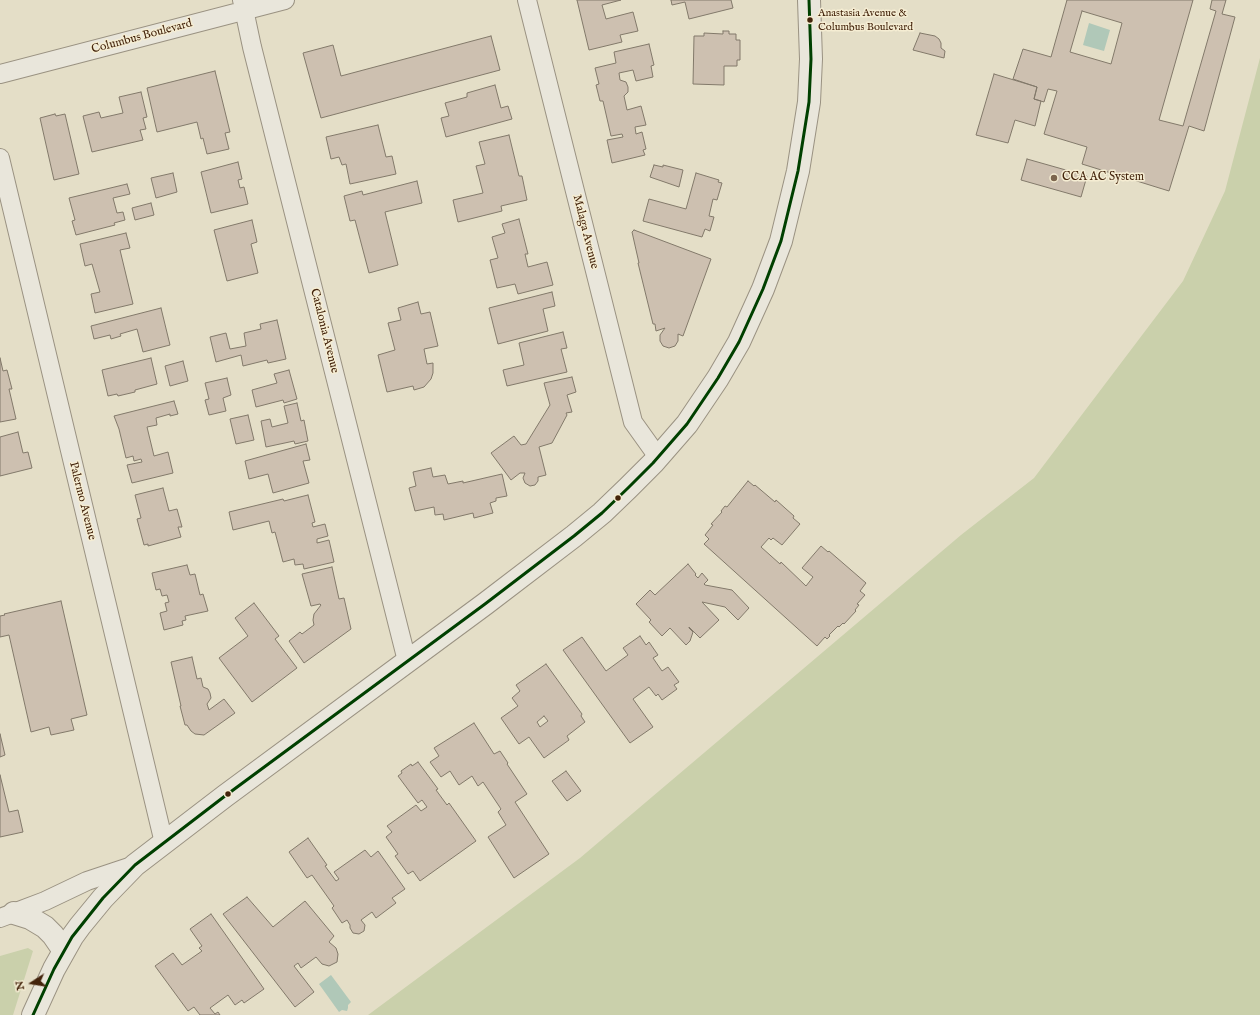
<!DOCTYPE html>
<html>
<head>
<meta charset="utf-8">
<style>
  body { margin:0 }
  #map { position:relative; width:1260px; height:1015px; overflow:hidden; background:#e4dec7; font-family:"IM FELL English",serif }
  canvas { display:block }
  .north { position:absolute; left:12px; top:963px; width:40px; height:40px; -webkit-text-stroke:3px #f5edd3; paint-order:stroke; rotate:258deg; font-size:11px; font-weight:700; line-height:16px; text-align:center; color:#44240c }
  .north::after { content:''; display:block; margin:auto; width:14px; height:18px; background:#44240c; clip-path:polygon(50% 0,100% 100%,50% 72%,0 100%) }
</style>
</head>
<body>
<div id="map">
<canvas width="1260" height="1015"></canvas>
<div class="north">N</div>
</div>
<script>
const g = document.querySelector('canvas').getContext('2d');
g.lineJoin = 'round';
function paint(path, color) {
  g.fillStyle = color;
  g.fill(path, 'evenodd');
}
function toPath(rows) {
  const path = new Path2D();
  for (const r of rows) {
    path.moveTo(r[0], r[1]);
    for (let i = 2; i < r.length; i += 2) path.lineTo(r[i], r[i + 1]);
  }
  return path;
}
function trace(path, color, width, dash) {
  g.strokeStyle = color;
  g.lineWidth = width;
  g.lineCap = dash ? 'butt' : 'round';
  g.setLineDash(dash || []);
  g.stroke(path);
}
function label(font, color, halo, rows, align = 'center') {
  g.font = font + ' "IM FELL English",serif';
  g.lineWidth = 3;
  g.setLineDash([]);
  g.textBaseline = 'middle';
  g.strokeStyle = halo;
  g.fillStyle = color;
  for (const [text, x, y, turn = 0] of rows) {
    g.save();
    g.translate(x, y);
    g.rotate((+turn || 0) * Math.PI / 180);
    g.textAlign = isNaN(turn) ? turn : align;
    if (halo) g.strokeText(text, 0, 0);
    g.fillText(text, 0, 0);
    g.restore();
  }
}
paint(toPath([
  [1260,58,1260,1015,368,1015,580,858,961,535,1034,478,1183,281,1225,191],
  [28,948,33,951,13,1015,0,1015,0,956]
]), '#cad0ab');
paint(toPath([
  [1089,23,1110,30,1104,51,1083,45],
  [331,975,351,1002,348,1005,348,1008,347,1011,342,1010,339,1012,319,984]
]), '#b0c8b8');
const building = toPath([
  [577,0,621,0,602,5,606,19,633,12,638,31,620,35,622,42,589,50,577,0],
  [671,0,731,0,733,8,689,19,685,2,672,5,671,0],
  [1067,0,1193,0,1159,120,1183,126,1216,11,1210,9,1212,0,1226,0,1222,14,1235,17,1204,131,1189,126,1169,191,1082,164,1087,147,1044,134,1057,91,1048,89,1044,102,1034,99,1037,87,1013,79,1023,49,1051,57,1067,0],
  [1082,11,1122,23,1111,64,1070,52,1082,11],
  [723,31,729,31,729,34,736,34,736,40,740,40,740,60,737,60,737,66,724,66,724,85,693,84,694,36,704,36,704,33,723,34,723,31],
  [920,33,935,36,939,39,941,43,941,48,945,51,944,58,913,50,920,33],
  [491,36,500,70,321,118,303,53,333,45,341,76,491,36],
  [649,44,654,65,651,66,653,77,636,81,633,70,619,73,620,80,626,82,628,87,628,92,624,96,627,110,641,106,646,125,635,127,636,134,642,132,646,149,643,150,645,155,612,163,607,140,623,137,622,134,611,136,603,101,600,101,596,85,599,84,595,68,616,63,614,52,649,44],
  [215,71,230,132,225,133,229,149,207,154,203,138,201,139,197,122,157,132,147,88,215,71],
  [994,74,1037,87,1034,99,1041,101,1035,126,1015,120,1008,143,976,135,994,74],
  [495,85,501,108,508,106,512,119,446,137,441,118,449,116,445,103,467,97,467,93,495,85],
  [141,92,147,117,143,118,146,129,140,130,143,140,92,152,83,116,99,112,101,118,123,113,119,97,141,92],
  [55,114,56,116,65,114,79,174,54,180,40,118,55,114],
  [378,125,386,157,392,156,396,174,350,184,346,164,342,165,339,157,331,159,326,137,378,125],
  [509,135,519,176,522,176,527,200,501,206,502,211,458,222,453,200,483,193,476,166,485,164,479,142,509,135],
  [1027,159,1087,176,1081,197,1021,180,1027,159],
  [238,162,242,179,238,180,240,188,244,187,248,204,211,213,201,172,238,162],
  [654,165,663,167,663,165,683,170,679,187,650,177,654,165],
  [173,173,177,192,156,198,151,178,173,173],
  [696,173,719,180,718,182,722,183,717,200,713,199,709,216,714,217,710,231,705,229,702,237,643,221,649,199,686,209,696,173],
  [417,181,422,203,385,212,398,265,369,273,355,220,350,221,344,196,362,191,363,195,417,181],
  [127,184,130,194,113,198,117,213,123,212,125,220,114,223,115,225,76,235,72,221,75,220,69,198,127,184],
  [151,203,154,215,135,220,132,208,151,203],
  [519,219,528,254,525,254,528,267,547,262,553,285,518,294,515,284,497,288,490,260,498,258,492,237,505,233,502,224,519,219],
  [252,220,257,242,251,244,258,273,227,281,214,230,252,220],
  [634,230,711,259,683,336,678,334,678,341,675,346,669,348,663,346,660,341,660,335,665,328,656,331,655,324,653,324,638,263,639,263,632,232,634,230],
  [126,233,130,248,120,250,133,304,95,313,91,294,100,292,92,264,85,266,80,244,126,233],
  [552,292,555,306,543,309,548,331,498,344,489,308,552,292],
  [418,302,421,314,430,312,438,346,424,349,427,364,433,363,433,373,431,379,424,387,414,390,413,386,387,392,378,355,395,350,388,323,401,320,398,308,418,302],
  [161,308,170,345,143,352,137,329,120,334,121,336,111,339,110,335,94,339,91,326,161,308],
  [277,320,286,359,268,363,267,360,243,366,241,355,216,362,210,337,226,333,230,349,246,346,244,333,261,329,260,324,277,320],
  [563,332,567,348,561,349,567,372,507,386,503,370,524,365,519,343,563,332],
  [0,358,3,371,7,370,12,389,9,389,16,419,0,422,0,358],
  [151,358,157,384,135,390,135,392,118,396,117,394,108,396,102,370,151,358],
  [183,361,188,381,170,386,165,366,183,361],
  [289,370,297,399,284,403,283,400,256,407,252,390,277,383,274,374,289,370],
  [572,377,576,392,567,395,572,412,566,413,567,415,552,443,539,447,546,475,538,477,538,481,535,485,530,486,525,483,523,478,525,473,520,473,511,480,491,453,514,436,521,445,526,444,550,405,544,383,572,377],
  [227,378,231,395,223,398,226,411,209,415,205,400,209,399,205,383,227,378],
  [174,401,178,414,170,416,170,414,156,418,157,425,147,427,154,456,168,452,173,473,132,483,127,465,142,462,141,459,134,461,133,456,126,458,119,429,114,416,174,401],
  [297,403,301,421,304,420,308,441,295,444,294,441,266,447,261,421,270,419,272,427,288,423,284,406,297,403],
  [248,415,254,440,236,444,230,419,248,415],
  [18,432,23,453,28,452,32,468,0,476,0,437,18,432],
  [306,444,310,460,303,461,309,483,273,493,268,474,249,479,245,461,306,444],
  [431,468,433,477,445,475,448,484,463,481,463,483,502,474,507,496,496,498,496,501,490,503,493,513,474,518,473,513,444,520,443,514,435,515,434,507,415,511,409,488,416,486,413,472,431,468],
  [748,481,754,486,755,485,775,502,776,500,794,516,793,518,800,524,782,545,773,538,771,540,769,538,761,547,780,564,781,562,806,586,813,577,802,568,821,546,828,552,829,551,866,583,860,591,865,595,857,604,859,605,855,610,856,611,844,624,843,623,839,627,838,626,829,635,830,636,827,639,825,637,817,646,704,544,709,539,705,535,713,525,711,524,722,512,721,511,725,506,727,507,748,481],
  [163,488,169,511,177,509,182,527,178,527,181,537,148,546,148,544,144,545,137,519,141,518,135,495,163,488],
  [308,495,315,522,312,523,313,527,325,524,328,536,317,539,317,543,329,540,334,562,304,569,303,564,295,565,294,559,283,562,275,532,272,533,269,521,233,530,229,512,283,499,284,501,308,495],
  [688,564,696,574,695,575,698,578,702,573,708,580,704,584,705,585,732,590,749,608,738,620,725,607,702,602,719,620,700,638,689,627,689,628,693,632,690,641,686,645,670,628,662,636,649,622,651,620,636,604,650,590,655,595,688,564],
  [187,565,190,575,195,574,200,595,203,594,208,611,185,616,186,620,182,621,183,625,164,630,160,613,167,611,165,603,169,602,167,595,162,596,160,589,156,590,152,573,187,565],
  [332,567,339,599,344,598,351,629,304,663,289,641,300,632,302,634,314,625,313,620,314,614,321,605,320,604,311,606,302,574,332,567],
  [61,601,87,715,71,719,74,730,51,735,49,727,31,732,9,635,0,637,0,616,5,615,4,614,61,601],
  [254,603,279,636,275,639,297,668,252,702,219,658,248,636,235,618,254,603],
  [640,636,646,645,649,642,658,655,653,658,662,671,668,667,679,682,674,685,677,689,662,700,658,694,656,696,649,687,633,699,653,727,630,743,563,650,582,637,606,671,628,655,623,648,640,636],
  [192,657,197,679,201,678,203,687,208,689,210,693,211,698,207,704,209,710,224,699,235,713,204,735,195,734,191,731,187,725,185,725,180,706,181,706,171,662,192,657],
  [546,664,582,714,581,716,585,722,567,736,569,740,544,758,529,737,519,744,501,718,518,706,512,698,520,691,516,685,546,664],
  [544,716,548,721,540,727,537,722,544,716],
  [474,723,494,754,500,751,508,763,507,764,527,794,515,802,549,854,514,878,488,837,506,825,498,812,501,809,483,782,478,786,472,776,459,785,450,771,441,777,430,762,439,756,434,748,474,723],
  [0,734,5,755,0,757,0,734],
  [418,762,438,789,436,790,447,805,449,803,476,841,420,881,413,871,408,874,395,856,398,854,386,837,392,832,387,826,416,805,421,811,427,807,422,800,418,803,398,776,402,773,401,771,411,764,412,766,418,762],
  [566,771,581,791,567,801,552,781,566,771],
  [0,775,9,812,18,810,23,832,0,837,0,775],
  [308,838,327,865,325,866,336,881,339,879,334,872,365,850,371,857,378,851,405,889,392,898,396,903,376,918,372,912,361,920,365,925,364,931,359,934,353,933,350,928,350,925,347,920,342,923,332,908,334,906,312,875,307,878,289,852,308,838],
  [247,897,273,927,305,901,334,936,329,942,336,948,338,954,337,962,329,966,322,964,316,957,301,968,298,963,294,966,314,992,295,1007,223,914,247,897],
  [211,914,264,989,244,1003,242,1000,235,1005,228,995,210,1008,215,1014,218,1012,220,1015,200,1015,194,1007,188,1011,155,966,173,953,182,965,202,951,199,948,202,946,190,929,211,914]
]);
paint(building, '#cdc0b0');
trace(building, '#82796a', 1);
const minor = toPath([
  [242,0,252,47,407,661],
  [527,0,633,422,658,457],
  [0,74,285,0],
  [0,158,164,843],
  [0,918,45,901,87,881,135,865]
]);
const tertiary = toPath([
  [14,913,30,918,45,927,53,935,64,951],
  [33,1015,54,969,72,937,80,926,103,898,135,865,225,796,485,604,574,536,602,513,628,488,653,463,687,424,718,378,739,342,763,289,781,241,798,171,809,102,811,59,809,0]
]);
trace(minor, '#9a9282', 20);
trace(tertiary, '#9a9282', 24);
trace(minor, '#e9e6db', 18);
trace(tertiary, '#e9e6db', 22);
trace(toPath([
  [33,1015,54,969,72,937,103,898,135,865,225,796,485,604,574,536,602,513,628,488,653,463,687,424,718,378,739,342,763,289,781,241,798,171,809,102,811,59,809,0]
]), '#004000', 3);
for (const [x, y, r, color] of [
  [810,20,3.5,"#44240c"],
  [1054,178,4,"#7c654d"],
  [618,498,3.5,"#44240c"],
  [228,794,3.5,"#44240c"]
]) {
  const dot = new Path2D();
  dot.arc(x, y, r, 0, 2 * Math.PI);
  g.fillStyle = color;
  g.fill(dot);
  trace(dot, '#f5edd3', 1.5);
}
label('11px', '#44240c', '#f5edd3', [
  ["Anastasia Avenue &",818,14],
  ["Columbus Boulevard",818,28]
], 'left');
label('12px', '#44240c', '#f5edd3', [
  ["Columbus Boulevard",142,37,-15],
  ["Malaga Avenue",585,232,76],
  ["Catalonia Avenue",324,331,76],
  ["Palermo Avenue",82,501,76]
]);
label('12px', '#44240c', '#f5edd3', [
  ["CCA AC System",1062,178]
], 'left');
</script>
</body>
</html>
